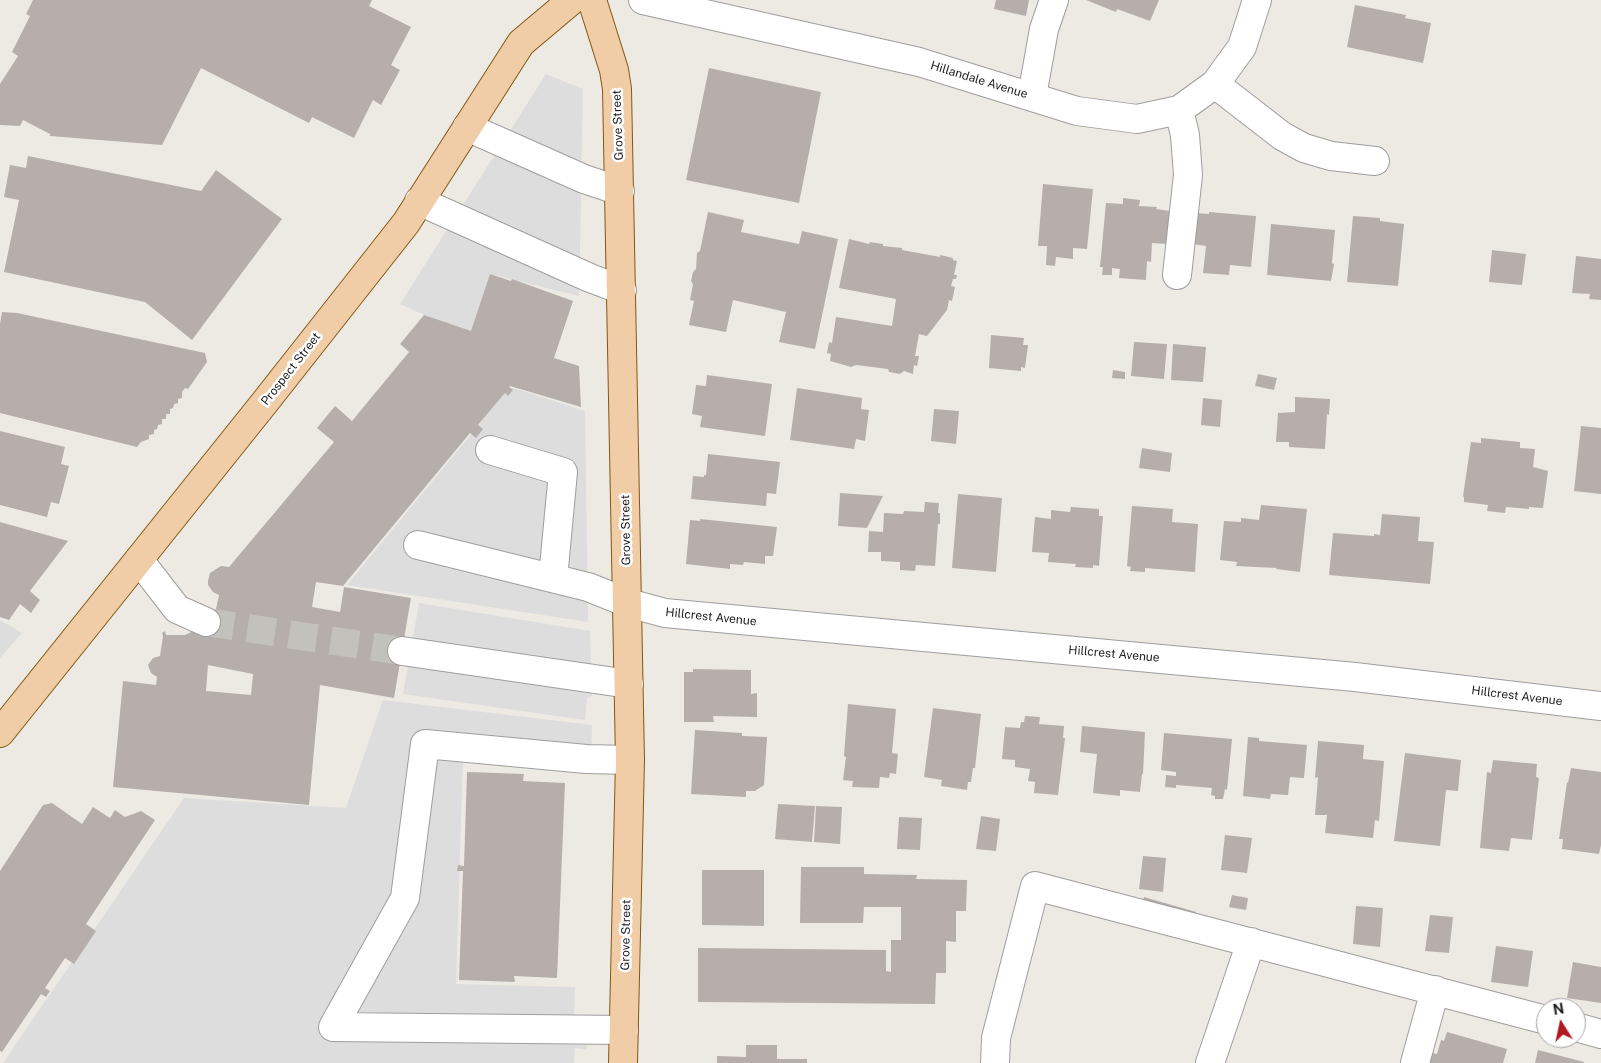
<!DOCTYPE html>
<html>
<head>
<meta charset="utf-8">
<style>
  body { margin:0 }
  #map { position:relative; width:1601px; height:1063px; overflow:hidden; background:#edeae4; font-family:"Public Sans",sans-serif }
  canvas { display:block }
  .north { position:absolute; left:1536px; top:998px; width:50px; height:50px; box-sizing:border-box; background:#fff; border:1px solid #a5a5a5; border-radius:50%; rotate:350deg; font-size:14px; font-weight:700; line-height:20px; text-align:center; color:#1d1d1d }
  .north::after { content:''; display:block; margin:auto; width:18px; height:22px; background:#b11921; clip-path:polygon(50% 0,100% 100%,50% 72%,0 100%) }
</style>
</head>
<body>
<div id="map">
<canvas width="1601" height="1063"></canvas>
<div class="north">N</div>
</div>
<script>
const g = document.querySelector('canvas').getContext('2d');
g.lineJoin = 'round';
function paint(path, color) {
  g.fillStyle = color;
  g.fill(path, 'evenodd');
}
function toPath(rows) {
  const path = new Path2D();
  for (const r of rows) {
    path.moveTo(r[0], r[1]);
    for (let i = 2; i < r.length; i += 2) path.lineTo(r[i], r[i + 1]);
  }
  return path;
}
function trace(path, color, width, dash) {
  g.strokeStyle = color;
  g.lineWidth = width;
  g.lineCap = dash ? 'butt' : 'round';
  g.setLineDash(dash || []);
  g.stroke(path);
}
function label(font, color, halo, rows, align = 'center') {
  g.font = font + ' "Public Sans",sans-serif';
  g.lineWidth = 5;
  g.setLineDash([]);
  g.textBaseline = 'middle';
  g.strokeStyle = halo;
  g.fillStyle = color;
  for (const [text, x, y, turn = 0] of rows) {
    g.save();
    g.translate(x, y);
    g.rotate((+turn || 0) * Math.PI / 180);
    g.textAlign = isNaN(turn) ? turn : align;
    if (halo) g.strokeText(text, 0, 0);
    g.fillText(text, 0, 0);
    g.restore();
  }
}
paint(toPath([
  [546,74,583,89,579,296,490,274,477,338,400,304],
  [510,387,585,411,588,622,347,585],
  [419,603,590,631,592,696,587,698,585,720,403,694],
  [0,620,22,633,0,658],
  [383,700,592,725,591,767,463,758,456,984,575,987,574,1018,586,1021,587,1050,575,1048,574,1063,3,1063,184,798,346,808]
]), '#ddd');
paint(toPath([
  [33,0,372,0,369,6,411,27,391,65,400,70,381,105,373,100,354,138,312,117,309,123,201,68,162,145,50,136,50,134,23,120,20,126,0,125,0,84,18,56,12,52,30,16,26,14],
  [996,0,1029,0,1026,16,994,9],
  [1086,0,1159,0,1150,21,1117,9,1116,12],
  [1355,5,1406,15,1405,18,1431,23,1423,63,1347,47],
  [709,68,821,92,799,203,686,180],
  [28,156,201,191,216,170,282,219,192,340,145,302,4,272,19,200,4,197,10,165,26,168],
  [1043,184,1093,189,1087,249,1073,248,1073,259,1056,257,1055,266,1046,265,1047,246,1038,246],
  [1123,198,1140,200,1139,206,1157,207,1156,209,1170,211,1167,244,1152,243,1151,262,1147,261,1146,280,1119,278,1120,269,1112,268,1112,275,1102,275,1103,267,1100,267,1106,203,1123,204],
  [708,212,744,220,741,232,799,244,802,231,838,239,815,349,779,342,786,312,733,300,726,332,689,325,694,301,690,300,693,284,691,281,693,272,696,269,697,253,700,251],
  [1209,212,1256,216,1251,267,1230,265,1229,275,1203,273,1206,246,1192,244,1195,213,1209,214],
  [1353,216,1380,218,1380,221,1404,224,1398,286,1347,282],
  [1271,224,1335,230,1332,263,1334,264,1331,281,1267,275],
  [849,239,869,244,870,242,883,244,883,246,902,248,902,250,940,257,940,255,953,258,953,260,957,261,954,275,957,275,956,279,953,279,951,286,955,287,952,301,949,300,947,310,927,336,919,334,915,356,919,356,917,366,914,365,913,374,904,371,900,374,889,372,888,369,856,365,851,367,830,361,831,354,827,353,829,342,832,343,836,317,892,326,896,299,839,288],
  [1492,250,1526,254,1522,285,1489,282],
  [1576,256,1601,259,1601,300,1589,299,1590,294,1572,293],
  [490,274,511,281,512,279,573,301,554,358,579,366,581,407,510,386,509,387,513,390,508,396,505,393,478,425,483,429,476,438,470,433,343,586,316,582,312,607,340,612,344,587,411,598,394,698,320,685,309,805,113,787,123,681,156,685,157,677,151,673,148,665,153,658,160,656,163,636,162,633,165,631,166,635,185,635,204,626,216,609,219,595,213,592,208,585,208,581,210,573,221,566,229,567,334,442,317,428,335,406,352,421,409,352,400,344,424,315,471,331],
  [208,665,253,674,251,695,206,691],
  [2,312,17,313,205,353,207,362,188,389,185,388,182,392,182,398,178,399,178,403,174,404,173,408,170,409,170,414,166,414,166,419,162,419,162,424,158,425,157,429,154,430,154,434,149,435,149,439,141,442,137,447,0,413,0,324],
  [991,335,1024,338,1023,345,1028,345,1025,368,1021,367,1021,371,989,368],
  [1134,342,1167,344,1164,379,1131,376],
  [1173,344,1206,347,1203,382,1171,380],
  [1113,370,1125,372,1125,379,1112,378],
  [1258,374,1277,378,1274,390,1255,386],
  [707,375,772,384,765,436,700,427,702,416,692,414,696,385,706,386],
  [797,388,862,398,861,409,869,410,865,441,856,439,854,449,790,440],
  [1295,397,1330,399,1329,415,1327,414,1325,449,1289,447,1289,442,1276,442,1278,413,1295,412],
  [1203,398,1222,400,1220,427,1201,425],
  [934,409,959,411,956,444,931,441],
  [1581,426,1601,428,1601,494,1574,491],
  [0,431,65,447,61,464,69,466,59,504,51,502,47,517,0,505],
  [1481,438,1520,442,1520,448,1535,449,1533,467,1548,471,1543,508,1529,507,1529,509,1506,507,1505,513,1487,511,1488,505,1464,502,1464,497,1463,496,1471,442,1481,443],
  [1142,448,1172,453,1170,472,1139,468],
  [708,454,780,462,776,494,767,493,766,506,691,499,693,476,704,477,704,475,706,475],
  [840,493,883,496,867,528,838,526],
  [958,494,1002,498,996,572,952,568],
  [925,502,939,503,938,513,940,513,940,524,938,524,935,566,916,565,915,571,900,570,900,562,881,561,881,552,868,552,869,531,883,532,884,513,903,514,904,511,924,512],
  [1261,505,1307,509,1300,572,1276,569,1277,568,1236,566,1237,562,1220,560,1224,521,1241,522,1241,518,1259,520],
  [1132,506,1173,509,1172,522,1198,524,1195,572,1145,568,1145,572,1130,571,1131,567,1127,566],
  [1071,507,1099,509,1099,516,1103,516,1099,566,1093,565,1093,568,1075,567,1076,564,1048,562,1049,553,1032,552,1035,517,1051,519,1051,510,1070,512],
  [1382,514,1420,517,1418,541,1434,542,1430,584,1329,575,1333,533,1374,536,1374,534,1380,535],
  [700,519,777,527,773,556,765,556,765,564,744,562,743,565,730,564,730,569,686,564,690,520,700,521],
  [0,522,68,541,30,591,40,600,31,613,20,604,9,620,0,617],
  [693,669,751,670,751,694,757,693,757,717,713,716,714,722,684,722,684,672,693,672],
  [848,704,896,709,892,753,898,754,896,774,890,773,889,778,880,777,879,788,852,787,853,781,843,780,846,757,844,756],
  [933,708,981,714,975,768,973,768,971,782,968,782,967,790,941,786,942,780,924,777],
  [1025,716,1040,717,1039,724,1064,726,1063,738,1065,738,1058,795,1034,793,1035,782,1028,781,1030,769,1015,767,1015,760,1002,759,1005,727,1020,728,1021,722,1024,722],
  [1082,726,1145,732,1143,774,1142,774,1140,792,1120,790,1120,796,1093,793,1097,754,1080,752],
  [695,730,742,733,742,736,767,737,764,785,755,791,746,791,746,797,691,794],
  [1164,733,1232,739,1227,790,1225,789,1223,799,1215,799,1215,796,1211,795,1212,788,1176,785,1176,788,1165,787,1166,775,1176,776,1176,772,1161,770],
  [1248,737,1259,738,1259,741,1307,745,1304,778,1290,777,1288,795,1271,794,1270,799,1243,796],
  [1318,741,1364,745,1363,759,1384,761,1379,821,1375,820,1373,838,1325,833,1327,815,1315,815,1318,777,1315,778],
  [1405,753,1461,760,1458,791,1446,790,1440,846,1394,841],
  [1493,760,1537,764,1536,777,1539,778,1532,840,1511,838,1509,851,1480,848,1487,772,1491,773],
  [1571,768,1601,772,1601,845,1599,854,1562,849,1563,839,1559,839,1567,782,1568,783],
  [467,772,524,774,523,781,565,783,557,978,514,976,515,982,459,980,463,871,457,871,458,865,464,866],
  [52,803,82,824,93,807,110,818,115,810,125,817,141,811,155,820,86,924,96,931,74,964,65,958,45,988,50,991,46,997,41,994,2,1052,0,1051,0,871,43,805],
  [778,804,815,806,812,842,775,839],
  [816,806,842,807,840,844,814,842],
  [981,816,1000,819,996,851,976,849],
  [899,817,922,818,920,850,897,849],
  [1225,835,1252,838,1247,873,1221,870],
  [1143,856,1166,858,1163,892,1139,889],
  [801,867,864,867,864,874,917,875,916,879,967,880,966,911,956,911,956,942,946,941,946,973,936,973,935,1004,698,1002,698,948,886,950,886,971,891,972,891,940,901,940,901,907,864,907,863,923,800,923],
  [702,870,764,870,764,926,702,925],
  [1232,895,1248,898,1246,910,1229,907],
  [1144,897,1196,912,1193,925,1141,909],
  [1356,906,1383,908,1380,947,1353,944],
  [1430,915,1453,917,1449,953,1425,951],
  [1496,946,1533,951,1528,987,1491,982],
  [1573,962,1601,967,1601,1003,1567,998],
  [1447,1032,1507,1049,1503,1063,1429,1063,1432,1053,1437,1054,1441,1040,1444,1041],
  [746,1045,777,1045,777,1059,807,1059,807,1063,717,1063,717,1056,746,1057],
  [1538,1050,1584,1062,1584,1063,1535,1063]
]), '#b6aeaa');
trace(toPath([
  [206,622,402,651]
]), '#c3c1bc', 28, [28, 14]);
const minor = toPath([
  [643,0,919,62,1077,111,1137,119,1179,110,1215,84,1242,47,1257,0],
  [1215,84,1282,136,1304,148,1331,156,1375,161],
  [1032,96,1044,29,1054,0],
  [467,127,584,179,620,191],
  [419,201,590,278,622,290],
  [1177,275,1188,175,1185,135,1179,110],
  [490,450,563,472,553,578],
  [418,545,588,587,628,603,665,613,1355,677,1601,706],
  [139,560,177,609,206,622],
  [402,651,629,684],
  [1576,1027,1601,1034],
  [624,1030,333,1027,405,898,425,744,586,759,630,760],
  [995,1063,996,1038,1035,886,1546,1020],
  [1210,1063,1251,942],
  [1415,1063,1435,990]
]);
const major = toPath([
  [592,0,614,70,617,89,630,760,623,1063],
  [0,733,265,402,406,223,521,43,572,0]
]);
trace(minor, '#9e9e9e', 30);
trace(major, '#835813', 30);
trace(minor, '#fff', 28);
trace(major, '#f0cca7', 28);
label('12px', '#1d1d1d', '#fff', [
  ["Hillandale Avenue",979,80,17],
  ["Grove Street",618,125,-92],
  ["Prospect Street",291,369,-52],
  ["Grove Street",626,530,-91],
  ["Hillcrest Avenue",711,617,6],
  ["Hillcrest Avenue",1114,654,5],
  ["Hillcrest Avenue",1517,696,7],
  ["Grove Street",626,935,-89]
]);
</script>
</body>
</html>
